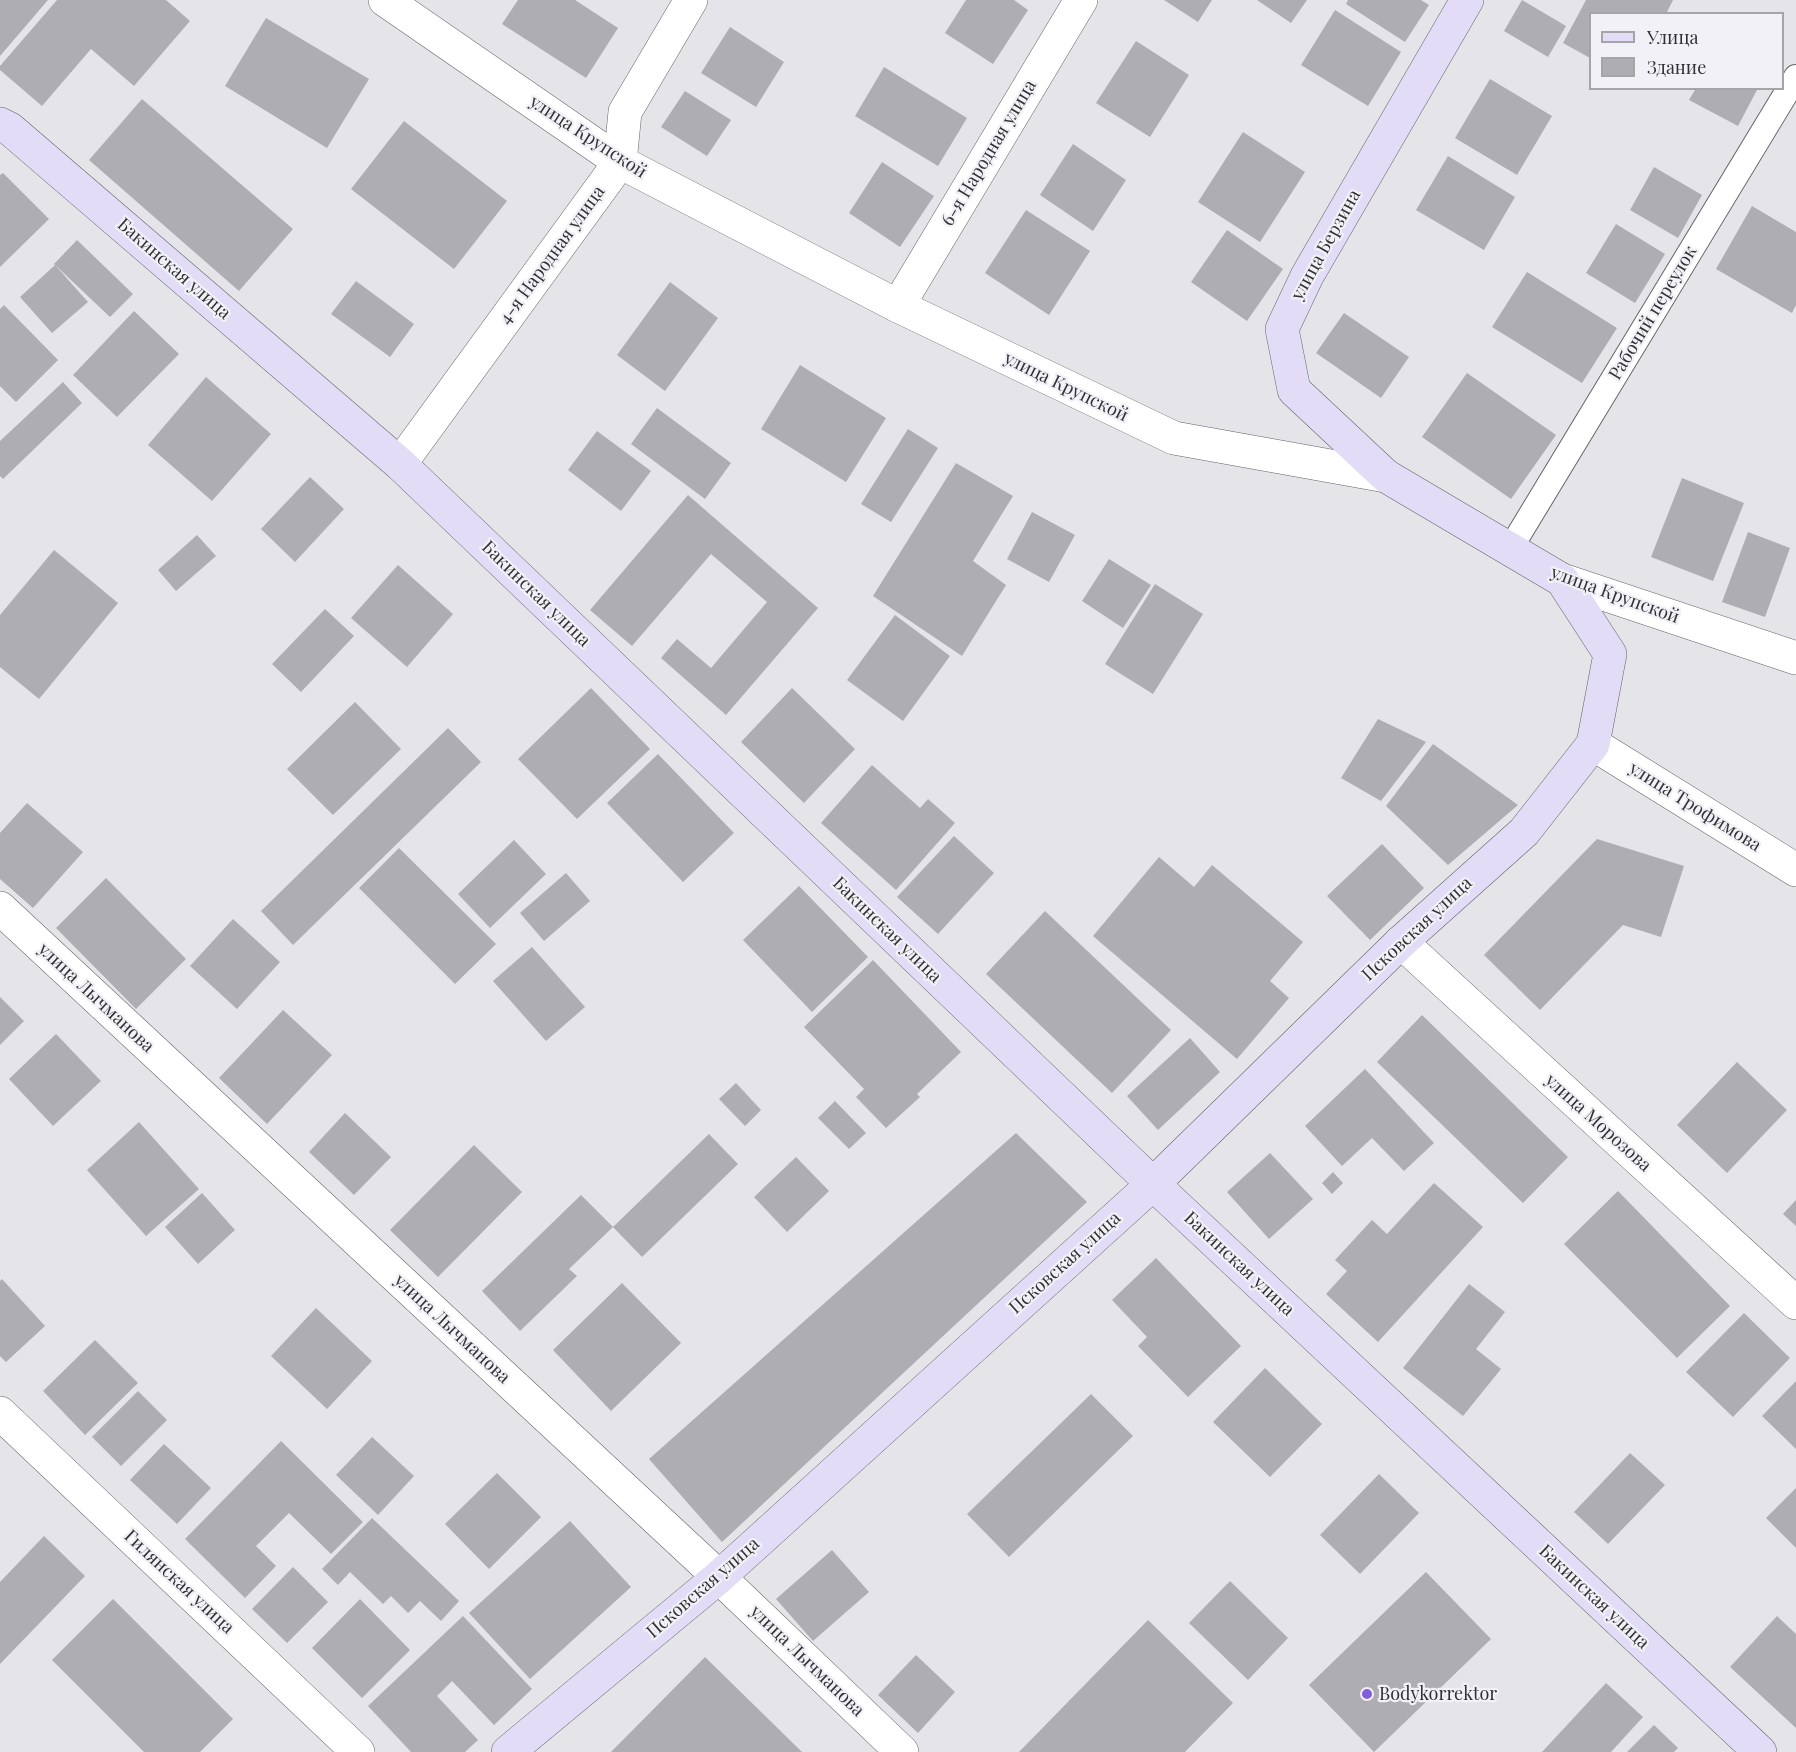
<!DOCTYPE html>
<html>
<head>
<meta charset="utf-8">
<style>
  body { margin:0 }
  #map { position:relative; width:1796px; height:1752px; overflow:hidden; background:#e5e4e9; font-family:"Playfair Display",serif }
  canvas { display:block }
  .legend { position:absolute; left:1589px; top:12px; width:195px; height:78px; box-sizing:border-box; background:#f2f1f7; border:2px solid #a5a5a9; margin:0; padding:8px 10px; list-style:none; font-size:18px; color:#323234 }
  .legend li { display:flex; align-items:center; gap:12px; height:30px }
  .legend b { width:30px; border:2px solid #a5a5a9 }
</style>
</head>
<body>
<div id="map">
<canvas width="1796" height="1752"></canvas>
<ul class="legend">
<li><b style="height:8px;background:#e2dcf7"></b>Улица</li>
<li><b style="height:16px;background:#aeadb2"></b>Здание</li>
</ul>
</div>
<script>
const g = document.querySelector('canvas').getContext('2d');
g.lineJoin = 'round';
function paint(path, color) {
  g.fillStyle = color;
  g.fill(path, 'evenodd');
}
function toPath(rows) {
  const path = new Path2D();
  for (const r of rows) {
    path.moveTo(r[0], r[1]);
    for (let i = 2; i < r.length; i += 2) path.lineTo(r[i], r[i + 1]);
  }
  return path;
}
function trace(path, color, width, dash) {
  g.strokeStyle = color;
  g.lineWidth = width;
  g.lineCap = dash ? 'butt' : 'round';
  g.setLineDash(dash || []);
  g.stroke(path);
}
function label(font, color, halo, rows, align = 'center') {
  g.font = font + ' "Playfair Display",serif';
  g.lineWidth = 4.5;
  g.setLineDash([]);
  g.textBaseline = 'middle';
  g.strokeStyle = halo;
  g.fillStyle = color;
  for (const [text, x, y, turn = 0] of rows) {
    g.save();
    g.translate(x, y);
    g.rotate((+turn || 0) * Math.PI / 180);
    g.textAlign = isNaN(turn) ? turn : align;
    if (halo) g.strokeText(text, 0, 0);
    g.fillText(text, 0, 0);
    g.restore();
  }
}
paint(toPath([
  [0,0,48,0,0,56],
  [57,0,166,0,190,21,134,86,91,49,42,106,0,70,0,66],
  [518,0,575,0,618,28,586,78,502,24],
  [966,0,1014,0,1028,10,993,64,945,33],
  [1164,0,1212,0,1198,22],
  [1257,0,1307,0,1291,23],
  [1348,0,1421,0,1429,5,1405,42,1346,4],
  [1522,0,1566,26,1548,57,1504,31],
  [1586,0,1673,0,1666,14,1590,14,1590,58,1563,43],
  [1335,10,1401,52,1368,106,1301,65],
  [266,18,369,79,327,148,225,86],
  [730,27,784,62,756,107,701,73],
  [1136,41,1189,75,1150,137,1096,103],
  [884,67,967,118,938,166,855,116],
  [1490,79,1552,116,1517,175,1455,138],
  [1696,88,1758,88,1738,126,1689,100],
  [685,91,731,120,707,156,661,127],
  [142,99,293,229,239,291,89,160],
  [404,121,507,201,454,269,351,189],
  [1243,132,1305,172,1260,242,1198,202],
  [1073,144,1126,180,1093,231,1040,195],
  [1448,156,1515,197,1484,250,1416,210],
  [882,162,934,196,900,247,849,213],
  [1654,167,1702,195,1678,238,1630,210],
  [3,173,49,219,0,267,0,175],
  [1752,206,1796,232,1796,305,1792,313,1716,269],
  [1026,210,1090,251,1049,315,985,273],
  [1616,224,1665,254,1635,303,1586,273],
  [1227,230,1283,269,1247,321,1191,282],
  [77,240,133,294,110,317,54,264],
  [55,265,88,302,52,333,20,297],
  [1527,272,1617,328,1582,383,1492,327],
  [356,281,414,324,390,357,331,314],
  [670,282,718,318,665,391,617,355],
  [4,305,58,360,16,402,0,386,0,309],
  [134,311,179,354,117,417,73,375],
  [1344,313,1409,357,1381,398,1316,353],
  [800,365,886,418,846,482,761,429],
  [1467,373,1556,435,1511,499,1422,437],
  [206,377,271,434,212,501,148,445],
  [63,382,82,403,3,479,0,476,0,441],
  [657,408,731,463,705,499,631,444],
  [908,429,938,448,891,522,861,504],
  [597,431,651,471,621,511,568,470],
  [956,463,1013,496,973,561,1006,585,962,656,873,596],
  [310,477,344,509,295,562,261,529],
  [1682,478,1744,503,1713,581,1651,557],
  [688,495,818,608,726,715,661,658,677,639,711,668,767,602,711,554,632,646,590,610],
  [1032,512,1075,535,1049,582,1007,559],
  [1748,532,1790,548,1765,617,1722,602],
  [197,535,216,556,176,591,158,570],
  [54,550,118,603,39,699,0,667,0,615],
  [1109,559,1151,585,1123,628,1082,601],
  [398,565,453,614,407,667,351,618],
  [1155,584,1203,614,1153,694,1105,664],
  [325,609,354,636,301,692,272,664],
  [895,615,950,656,903,721,847,680],
  [591,688,650,749,577,819,518,759],
  [792,688,855,749,804,803,741,742],
  [355,702,401,749,333,815,287,769],
  [1378,719,1426,742,1381,801,1341,778],
  [448,728,481,762,293,945,261,911],
  [1433,744,1518,805,1448,865,1386,806],
  [658,754,734,833,683,882,607,803],
  [872,765,920,808,928,799,955,823,896,890,821,823],
  [27,803,83,852,33,908,0,879,0,833],
  [954,836,994,873,938,934,897,897],
  [1597,839,1684,866,1661,937,1623,925,1540,1010,1484,955],
  [514,840,546,874,490,928,458,894],
  [1382,844,1424,888,1370,940,1327,896],
  [399,848,496,944,455,984,359,888],
  [1159,857,1194,887,1212,865,1303,942,1270,981,1289,998,1237,1059,1093,936],
  [566,873,590,901,544,941,520,913],
  [106,878,186,959,136,1009,56,928],
  [799,886,868,957,812,1012,743,940],
  [1045,911,1171,1030,1112,1093,986,974],
  [233,919,280,962,237,1009,190,966],
  [532,947,585,1007,546,1041,493,981],
  [873,960,961,1052,917,1094,920,1097,886,1128,856,1097,864,1089,804,1027],
  [0,997,24,1021,0,1045],
  [283,1010,332,1055,267,1124,219,1078],
  [1422,1015,1568,1157,1523,1203,1377,1062],
  [56,1034,101,1081,53,1126,9,1079],
  [1190,1038,1220,1072,1158,1130,1127,1096],
  [1737,1062,1787,1110,1727,1173,1677,1125],
  [1365,1069,1434,1143,1404,1171,1372,1138,1342,1166,1305,1126],
  [736,1083,761,1110,745,1126,719,1099],
  [835,1101,866,1133,849,1149,818,1118],
  [345,1113,391,1157,354,1195,309,1152],
  [139,1122,199,1189,146,1236,87,1170],
  [1016,1133,1087,1202,722,1542,649,1459],
  [709,1134,738,1164,642,1257,613,1227],
  [474,1145,522,1192,438,1277,390,1230],
  [1270,1153,1313,1199,1269,1239,1227,1192],
  [796,1157,829,1191,787,1232,754,1197],
  [1333,1172,1343,1183,1332,1194,1322,1183],
  [1434,1183,1483,1227,1378,1342,1326,1294,1347,1271,1335,1260,1372,1220,1387,1234],
  [1618,1191,1730,1306,1677,1358,1564,1244],
  [202,1193,235,1230,198,1264,165,1227],
  [581,1195,613,1227,569,1269,577,1276,520,1331,482,1291],
  [1796,1200,1796,1226,1783,1214],
  [1156,1258,1241,1346,1188,1397,1138,1346,1147,1337,1112,1300],
  [2,1279,45,1326,6,1362,0,1356,0,1281],
  [622,1283,681,1343,611,1411,553,1350],
  [1469,1284,1505,1312,1476,1349,1501,1369,1463,1416,1403,1368],
  [316,1308,372,1361,327,1409,271,1356],
  [1744,1313,1790,1358,1733,1417,1686,1372],
  [95,1340,138,1383,85,1435,43,1391],
  [1265,1368,1322,1424,1270,1477,1213,1422],
  [1796,1381,1796,1449,1762,1416],
  [138,1391,167,1420,121,1466,92,1437],
  [1091,1394,1133,1436,1009,1557,967,1514],
  [372,1437,414,1476,378,1515,336,1475],
  [281,1441,363,1522,331,1554,289,1513,256,1546,276,1566,245,1598,185,1539],
  [164,1444,211,1488,177,1524,130,1480],
  [1630,1453,1665,1485,1608,1544,1574,1512],
  [497,1473,541,1517,489,1569,445,1524],
  [1379,1474,1419,1513,1360,1574,1320,1535],
  [1796,1488,1796,1548,1766,1518],
  [372,1518,459,1601,441,1621,420,1601,408,1613,391,1596,383,1604,350,1572,338,1585,322,1569],
  [570,1521,631,1587,530,1679,469,1613],
  [44,1536,85,1576,0,1664,0,1582],
  [832,1550,869,1592,813,1641,776,1599],
  [293,1567,328,1602,287,1643,252,1609],
  [1426,1572,1491,1639,1374,1752,1309,1685],
  [1230,1581,1288,1638,1248,1680,1189,1623],
  [113,1599,233,1719,200,1752,144,1752,52,1660],
  [360,1599,410,1650,362,1698,312,1648],
  [463,1616,532,1689,494,1725,452,1681,437,1696,478,1740,465,1752,411,1752,368,1706],
  [1777,1616,1796,1634,1796,1728,1730,1667],
  [1148,1620,1233,1703,1185,1752,1019,1752],
  [916,1655,955,1692,918,1733,878,1695],
  [705,1657,802,1752,611,1752],
  [1606,1683,1643,1717,1611,1752,1542,1752],
  [1654,1725,1678,1748,1674,1752,1627,1752]
]), '#aeadb2');
const service = toPath([
  [1510,549,1796,77]
]);
const minor = toPath([
  [385,0,620,162],
  [898,306,1081,0],
  [1593,744,1796,870],
  [0,908,719,1577,902,1752],
  [1401,942,1796,1303],
  [0,1413,358,1752]
]);
const tertiary = toPath([
  [620,162,898,306,1174,438,1386,476],
  [400,464,620,162,625,112,691,0],
  [1562,580,1796,658]
]);
const secondary = toPath([
  [0,124,10,129,400,464,1153,1184,1760,1752],
  [508,1752,719,1577,1153,1184,1401,942,1524,832,1593,744,1610,654,1562,580,1386,476,1294,390,1282,329,1307,276,1467,0]
]);
trace(service, '#646368', 26);
trace(minor, '#646368', 34);
trace(tertiary, '#646368', 34);
trace(secondary, '#646368', 34);
trace(service, '#fff', 24);
trace(minor, '#fff', 33);
trace(tertiary, '#fff', 33);
trace(secondary, '#e2dcf7', 33);
for (const [x, y, r, color] of [
  [1367,1694,6,"#815fda"]
]) {
  const dot = new Path2D();
  dot.arc(x, y, r, 0, 2 * Math.PI);
  g.fillStyle = color;
  g.fill(dot);
  trace(dot, '#f2f1f7', 2);
}
label('18px', '#323234', '#f2f1f7', [
  ["улица Крупской",588,137,33],
  ["6-я Народная улица",989,153,-59],
  ["улица Берзина",1326,245,-61],
  ["4-я Народная улица",552,255,-54],
  ["Бакинская улица",174,269,41],
  ["Рабочий переулок",1653,313,-59],
  ["улица Крупской",1066,387,26],
  ["Бакинская улица",536,594,44],
  ["улица Крупской",1615,595,20],
  ["улица Трофимова",1695,807,32],
  ["Псковская улица",1417,929,-43],
  ["Бакинская улица",887,930,44],
  ["улица Лычманова",96,998,43],
  ["улица Морозова",1598,1123,42],
  ["Псковская улица",1065,1263,-42],
  ["Бакинская улица",1239,1264,43],
  ["улица Лычманова",452,1329,43],
  ["Гилянская улица",179,1582,43],
  ["Псковская улица",703,1588,-41],
  ["Бакинская улица",1594,1597,43],
  ["улица Лычманова",807,1661,44]
]);
label('18px', '#323234', '#f2f1f7', [
  ["Bodykorrektor",1379,1694]
], 'left');
</script>
</body>
</html>
